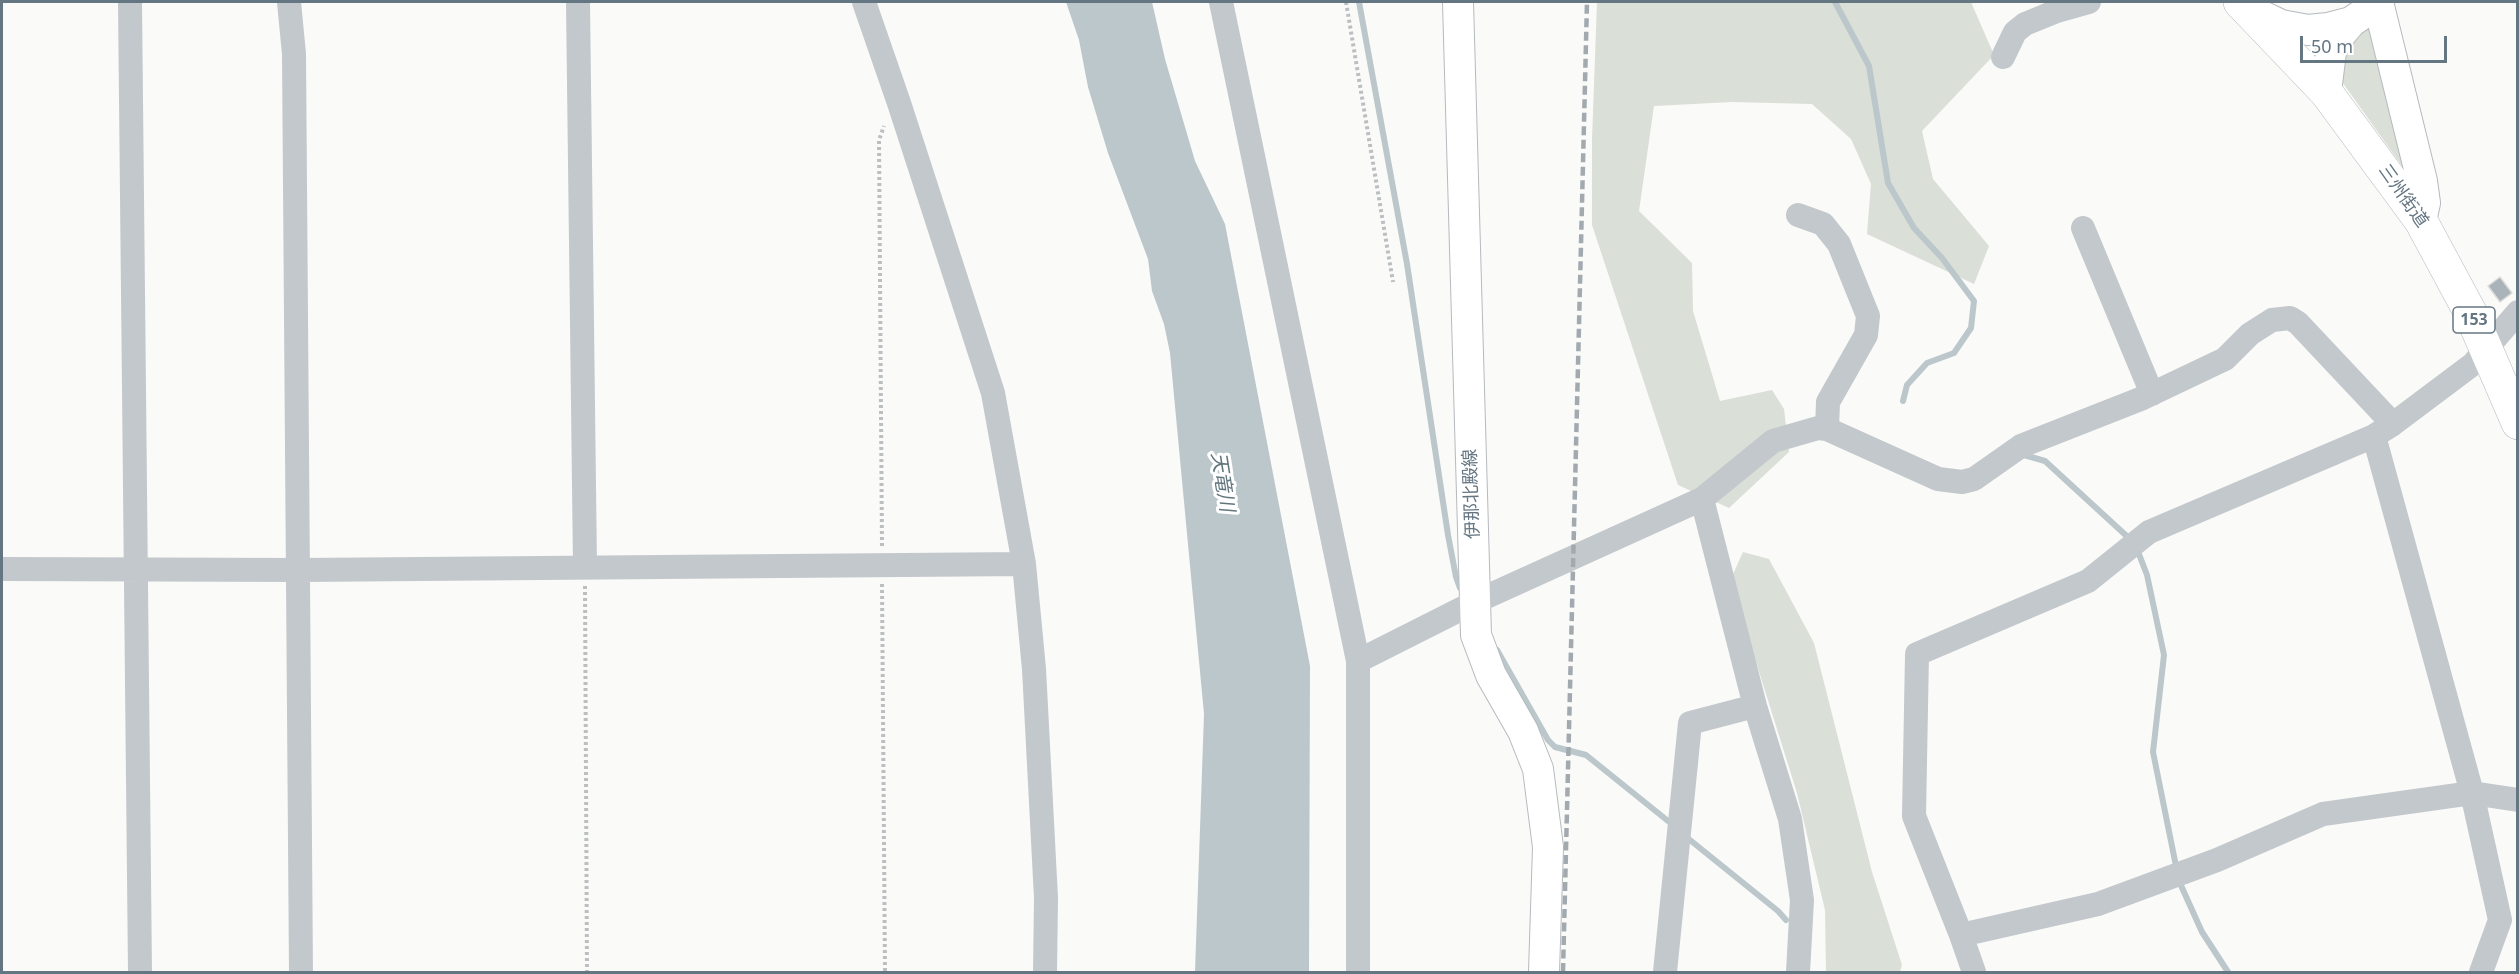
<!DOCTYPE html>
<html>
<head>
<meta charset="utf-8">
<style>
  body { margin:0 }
  #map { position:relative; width:2519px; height:974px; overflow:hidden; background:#fafaf8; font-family:"Noto Sans",sans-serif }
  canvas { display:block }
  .frame { position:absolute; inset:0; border:3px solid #657683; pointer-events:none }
  .scale { position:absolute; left:2300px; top:36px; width:147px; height:27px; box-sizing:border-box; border:3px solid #657683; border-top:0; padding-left:8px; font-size:18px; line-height:21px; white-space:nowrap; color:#657683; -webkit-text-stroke:4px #fff; paint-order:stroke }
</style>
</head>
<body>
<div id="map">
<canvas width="2519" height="974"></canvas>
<div class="frame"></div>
<div class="scale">50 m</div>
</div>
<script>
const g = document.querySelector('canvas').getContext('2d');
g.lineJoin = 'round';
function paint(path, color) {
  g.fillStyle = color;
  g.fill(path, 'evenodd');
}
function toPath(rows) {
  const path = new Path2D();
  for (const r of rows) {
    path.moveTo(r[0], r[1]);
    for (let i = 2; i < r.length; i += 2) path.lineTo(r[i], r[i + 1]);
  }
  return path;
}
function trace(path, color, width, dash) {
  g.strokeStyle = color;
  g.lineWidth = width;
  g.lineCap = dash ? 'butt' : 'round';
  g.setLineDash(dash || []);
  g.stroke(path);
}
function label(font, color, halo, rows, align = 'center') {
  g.font = font + ' "Noto Sans","Noto Sans JP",sans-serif';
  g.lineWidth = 6;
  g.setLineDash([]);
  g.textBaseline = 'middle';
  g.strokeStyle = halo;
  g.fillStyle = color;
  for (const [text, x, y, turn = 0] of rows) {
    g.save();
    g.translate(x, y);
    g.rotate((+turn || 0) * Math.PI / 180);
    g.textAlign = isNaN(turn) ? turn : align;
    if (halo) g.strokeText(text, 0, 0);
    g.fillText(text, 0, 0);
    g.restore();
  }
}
paint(toPath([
  [1597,2,1971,2,1994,55,1922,131,1933,179,1989,246,1974,284,1867,234,1871,184,1851,139,1812,104,1732,102,1654,106,1639,211,1692,263,1693,311,1720,401,1772,390,1784,409,1789,452,1729,508,1678,485,1592,225,1592,140],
  [2366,26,2374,29,2407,173,2340,79,2341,52],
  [1743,552,1769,559,1814,643,1872,872,1902,965,1900,972,1826,972,1825,910,1797,793,1756,662,1720,603]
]), '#dadfd7');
paint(toPath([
  [1066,2,1152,2,1165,59,1195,161,1225,224,1310,666,1309,972,1195,972,1204,714,1170,353,1164,324,1152,291,1148,259,1108,153,1088,87,1079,40]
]), '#bbc7cb');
trace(toPath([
  [1359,2,1407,264,1448,535,1456,577,1460,588],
  [1835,2,1869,66,1888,183,1914,228,1942,258,1974,301,1971,328,1954,353,1927,363,1907,385,1903,401],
  [2024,455,2045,461,2131,540],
  [2137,549,2147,575,2164,655,2153,752,2177,871],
  [1497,650,1548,740,1555,747,1586,755,1673,825],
  [1685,836,1778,911,1786,920],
  [2179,881,2202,932,2228,972]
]), '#bbc7cb', 6);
const building = toPath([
  [2500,277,2512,293,2500,302,2488,286,2500,277]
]);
paint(building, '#aab3b9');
trace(building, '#dcdcda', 1.5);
const major = toPath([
  [1458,2,1476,635,1491,675,1523,731,1538,769,1548,847,1544,972],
  [2378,2,2422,181,2425,203,2421,221],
  [2250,10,2281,25,2308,30,2328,28,2351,22],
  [2326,92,2331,52,2340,35,2351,22,2377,4]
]);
const highway = toPath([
  [2240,2,2326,92,2421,221,2470,312,2518,423]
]);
trace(major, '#b5babe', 32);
trace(highway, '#b4b9bd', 34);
trace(toPath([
  [1346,2,1393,282],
  [882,546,879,140,884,126],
  [882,584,885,972],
  [585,586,587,972]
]), '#bbbfc2', 4, [3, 3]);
trace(toPath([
  [130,2,140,972],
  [289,2,294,54,301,972],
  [578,2,585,566],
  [864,2,899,103,993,393,1024,564,1034,669,1046,898,1045,972],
  [1221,2,1358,661,1358,972],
  [2003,57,2015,32,2025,24,2057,11,2089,2],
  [1798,215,1823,224,1839,244,1868,316,1866,335,1828,402,1827,429],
  [2083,228,2152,394],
  [1702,499,1755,706,1790,819,1802,900,1798,972],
  [2,569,300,570,1024,564],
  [1358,661,1475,602,1702,499,1773,441,1818,428,1827,429,1938,479,1962,482,1974,479,2021,446,2143,398,2225,359,2250,334,2272,320,2290,318,2298,323,2393,424],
  [1961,935,1914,816,1917,654,2088,581,2149,532,2374,436],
  [1665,972,1690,723,1755,706],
  [1974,972,1961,935,2098,904,2217,860,2323,814,2472,793,2518,800],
  [2481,972,2500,920,2472,793,2374,436,2393,424,2473,364,2518,312]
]), '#c3c8cc', 24);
trace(major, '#fff', 30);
trace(highway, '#fff', 33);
trace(toPath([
  [1563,972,1587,2]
]), '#a2aab0', 4.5, [9, 4.5]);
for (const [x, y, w] of [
  [2474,320,42]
]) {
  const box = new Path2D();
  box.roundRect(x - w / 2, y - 13, w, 26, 4.5);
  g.fillStyle = '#fff';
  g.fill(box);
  trace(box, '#657683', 1.5);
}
label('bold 16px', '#657683', null, [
  ["153",2474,320]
]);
label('18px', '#657683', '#fff', [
  ["三州街道",2403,196,55],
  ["伊那北殿線",1472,494,-92]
]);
label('italic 20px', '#60757c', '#fff', [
  ["天竜川",1222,482,81]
]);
</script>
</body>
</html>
